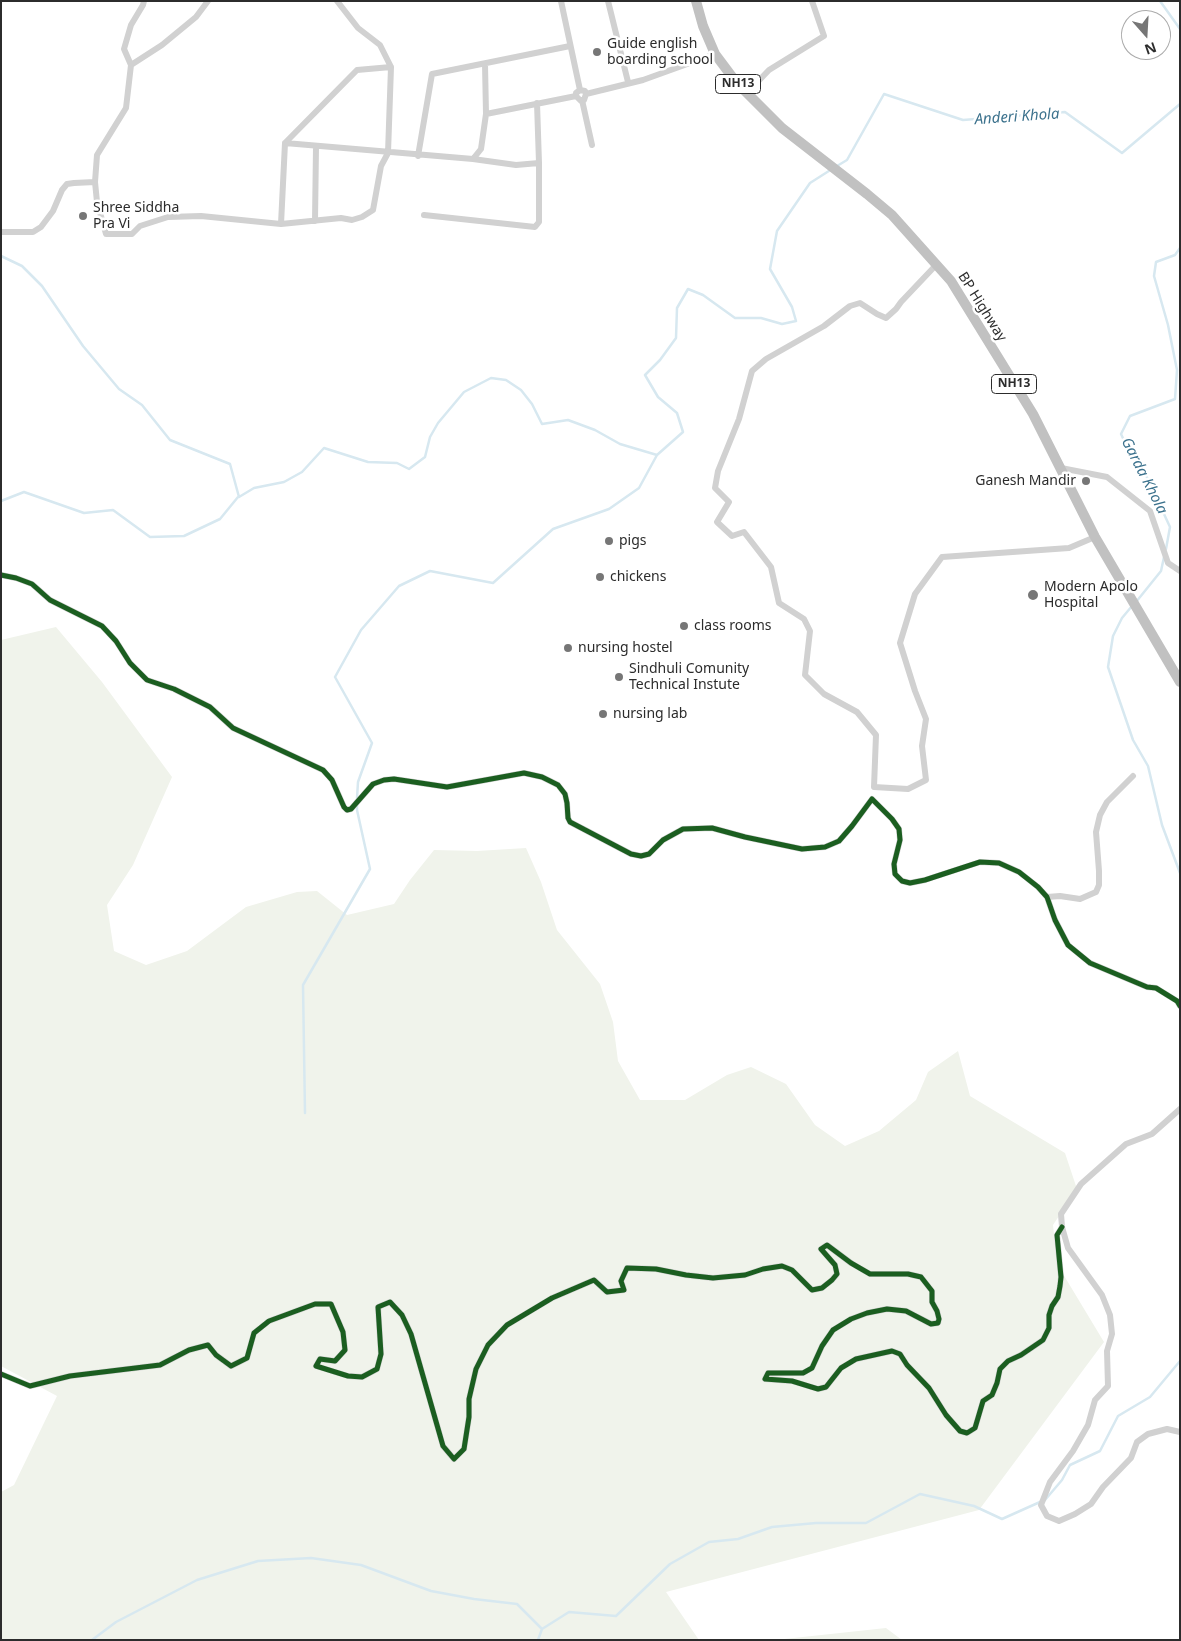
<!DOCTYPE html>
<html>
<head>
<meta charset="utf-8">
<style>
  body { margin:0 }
  #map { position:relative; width:1181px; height:1641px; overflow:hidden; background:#fff; font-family:"Noto Sans",sans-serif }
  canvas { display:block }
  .frame { position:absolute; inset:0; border:2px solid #2c2c2c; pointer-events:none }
  .north { position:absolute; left:1121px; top:10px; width:50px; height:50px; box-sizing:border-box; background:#fff; border:1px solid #ababab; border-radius:50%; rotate:161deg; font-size:14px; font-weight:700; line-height:20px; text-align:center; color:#2c2c2c }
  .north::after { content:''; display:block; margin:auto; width:18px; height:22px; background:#767676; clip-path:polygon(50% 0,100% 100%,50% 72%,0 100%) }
</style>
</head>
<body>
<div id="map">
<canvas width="1181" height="1641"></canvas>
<div class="frame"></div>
<div class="north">N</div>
</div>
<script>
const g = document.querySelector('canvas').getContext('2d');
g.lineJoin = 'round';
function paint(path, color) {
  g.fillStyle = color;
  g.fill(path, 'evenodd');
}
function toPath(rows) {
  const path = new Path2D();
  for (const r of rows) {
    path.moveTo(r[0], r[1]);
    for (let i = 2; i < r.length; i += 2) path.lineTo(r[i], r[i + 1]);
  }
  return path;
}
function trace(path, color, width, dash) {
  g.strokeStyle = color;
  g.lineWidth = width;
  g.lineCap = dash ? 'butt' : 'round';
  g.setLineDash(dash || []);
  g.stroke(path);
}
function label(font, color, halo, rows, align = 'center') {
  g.font = font + ' "Noto Sans",sans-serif';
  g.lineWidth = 5;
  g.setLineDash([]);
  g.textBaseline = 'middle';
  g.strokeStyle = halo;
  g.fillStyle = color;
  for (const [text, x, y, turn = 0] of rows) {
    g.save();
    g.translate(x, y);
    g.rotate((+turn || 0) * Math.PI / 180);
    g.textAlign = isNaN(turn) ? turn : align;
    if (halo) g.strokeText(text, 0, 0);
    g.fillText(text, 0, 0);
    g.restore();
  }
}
paint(toPath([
  [56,627,102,682,172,777,133,865,107,905,114,951,146,965,187,951,246,907,297,892,317,891,347,915,394,904,410,880,434,850,477,851,526,848,541,882,557,930,600,984,613,1022,618,1061,640,1100,685,1100,727,1075,751,1067,786,1084,815,1125,845,1146,879,1131,916,1100,928,1072,958,1051,970,1096,1065,1153,1077,1189,1053,1225,1057,1264,1104,1342,979,1510,666,1592,699,1640,1,1640,1,1492,14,1485,57,1396,1,1366,1,640],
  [886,1628,902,1640,775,1640]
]), '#f0f3eb');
trace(toPath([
  [1160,1,1180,29],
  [837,166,847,160,884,94,963,120,1065,112,1122,153,1180,104],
  [1,256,22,266,42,286,83,346,119,389,142,405,170,440,230,464,239,497,254,488,284,482,302,472,324,448,368,462,397,463,409,469,425,457,430,437,438,423,464,392,491,378,506,380,521,390,532,404,542,424,568,420,595,430,620,444,657,455],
  [1,501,24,492,84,513,113,510,150,537,184,536,220,519,238,497],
  [1166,549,1170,527,1145,473,1129,451,1121,434,1130,416,1175,399,1177,370,1168,325,1154,276,1156,262,1175,255,1180,248],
  [1136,602,1161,571,1164,557],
  [1132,606,1122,618,1113,636,1108,667,1133,740,1148,766,1162,825,1180,873],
  [357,798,358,782,372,743,335,677,361,630,399,586,430,571,493,583,553,529,609,509,639,488,657,455,683,432,677,413,658,397,645,375,660,360,676,338,677,308,688,289,703,295,735,318,761,318,782,324,796,321,792,307,770,269,777,231,810,183,832,169],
  [305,1113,303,985,370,869,357,810,357,804],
  [1045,1500,1062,1480,1070,1465,1100,1451,1118,1416,1150,1397,1180,1361],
  [92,1640,116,1622,197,1580,258,1561,311,1558,361,1565,431,1591,474,1599,517,1604,542,1629],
  [538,1640,542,1629,569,1612,616,1616,670,1564,709,1542,738,1539,772,1527,816,1523,866,1523,920,1494,974,1506,1002,1519,1040,1502]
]), '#d7e8f0', 2.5);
trace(toPath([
  [144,1,143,5,131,25,124,49,131,65,162,45,196,17,208,1],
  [561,1,580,90],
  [608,1,628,82],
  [485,64,486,114],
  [747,93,769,70,824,36,812,1],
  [586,94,585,91,580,90,576,93,576,96,581,101,584,100,586,94,643,80,715,54],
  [582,100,592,145],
  [285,143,473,159,481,149,486,114,576,96],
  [418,156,432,74,570,46],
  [473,159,516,165,539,163],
  [95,182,97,155,126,108,131,65],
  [424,215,535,227,539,222,539,163,537,103],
  [315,221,316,147],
  [281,224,285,143,357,70,391,67],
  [1,232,33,232,41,227,53,211,62,190,67,184,74,183,95,182,97,202,106,234,132,234,140,226,168,217,201,216,281,224,341,218,352,220,362,217,373,210,381,166,388,153,391,67,380,45,358,28,337,1],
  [937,264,901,302,896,309,886,318,877,314,860,303,850,306,824,326,766,359,752,371,739,419,718,471,715,488,729,502,717,522,732,536,744,532,771,567,779,603,804,619,810,631,805,675,824,694,857,712,876,735,874,787,908,789,926,780,922,746,926,719,915,691,900,643,915,594,942,557,1069,548,1095,537],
  [1061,468,1107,477,1150,511,1168,563,1180,571],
  [1,575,16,578,32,584,50,600,102,626,116,641,130,663,147,680,174,689,210,707,233,728,323,770,332,780,344,807,347,810,351,809,373,784,384,780,394,779,447,787,524,773,542,777,558,785,565,794,567,803,568,818,570,822,631,854,641,856,649,854,663,840,683,829,712,828,745,837,802,849,825,847,839,841,852,826,872,799,892,819,899,829,900,840,894,864,895,874,902,881,910,883,925,880,980,862,999,863,1019,872,1038,887,1047,897,1055,920,1068,945,1090,963,1147,987,1156,988,1177,1001,1180,1006],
  [1047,897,1060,896,1080,899,1096,892,1099,885,1099,871,1096,832,1100,815,1107,802,1133,776],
  [1180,1109,1152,1134,1126,1144,1081,1184,1061,1214,1062,1227,1068,1248,1102,1295,1110,1315,1112,1334,1107,1351,1108,1386,1095,1400,1088,1425,1073,1451,1050,1482,1041,1505,1047,1516,1059,1521,1075,1514,1091,1504,1103,1487,1131,1458,1137,1442,1148,1434,1167,1429,1180,1432],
  [1,1374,30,1386,70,1376,160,1365,189,1350,208,1345,216,1355,231,1366,247,1358,254,1333,269,1321,315,1304,331,1304,343,1332,345,1350,335,1361,320,1359,316,1366,348,1376,362,1377,377,1369,381,1354,378,1307,390,1302,402,1315,411,1334,443,1446,454,1459,464,1449,469,1417,469,1399,476,1369,488,1345,507,1325,552,1298,594,1280,607,1292,624,1290,621,1281,627,1268,656,1269,686,1275,713,1278,745,1275,763,1269,782,1266,792,1270,812,1290,822,1288,832,1280,837,1274,835,1265,821,1249,827,1245,851,1263,870,1274,908,1274,921,1277,932,1291,932,1302,937,1311,939,1319,938,1323,931,1324,906,1311,887,1309,867,1313,851,1319,833,1330,822,1346,812,1368,803,1373,768,1373,765,1379,792,1381,818,1389,826,1387,841,1368,856,1359,892,1351,900,1354,907,1365,929,1388,946,1415,960,1431,967,1433,975,1428,983,1401,992,1395,997,1383,1000,1369,1008,1361,1021,1355,1043,1340,1049,1328,1049,1315,1052,1306,1058,1297,1060,1286,1061,1277,1057,1235,1062,1227]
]), '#d1d1d1', 6);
trace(toPath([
  [696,1,703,26,715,54,736,82,782,128,867,194,892,215,951,281,1033,414,1095,537,1180,682]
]), '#c1c1c1', 10);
trace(toPath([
  [1,575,16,578,32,584,50,600,102,626,116,641,130,663,147,680,174,689,210,707,233,728,323,770,332,780,344,807,347,810,351,809,373,784,384,780,394,779,447,787,524,773,542,777,558,785,565,794,567,803,568,818,570,822,631,854,641,856,649,854,663,840,683,829,712,828,745,837,802,849,825,847,839,841,852,826,872,799,892,819,899,829,900,840,894,864,895,874,902,881,910,883,925,880,980,862,999,863,1019,872,1038,887,1047,897,1055,920,1068,945,1090,963,1147,987,1156,988,1177,1001,1180,1006],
  [1,1374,30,1386,70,1376,160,1365,189,1350,208,1345,216,1355,231,1366,247,1358,254,1333,269,1321,315,1304,331,1304,343,1332,345,1350,335,1361,320,1359,316,1366,348,1376,362,1377,377,1369,381,1354,378,1307,390,1302,402,1315,411,1334,443,1446,454,1459,464,1449,469,1417,469,1399,476,1369,488,1345,507,1325,552,1298,594,1280,607,1292,624,1290,621,1281,627,1268,656,1269,686,1275,713,1278,745,1275,763,1269,782,1266,792,1270,812,1290,822,1288,832,1280,837,1274,835,1265,821,1249,827,1245,851,1263,870,1274,908,1274,921,1277,932,1291,932,1302,937,1311,939,1319,938,1323,931,1324,906,1311,887,1309,867,1313,851,1319,833,1330,822,1346,812,1368,803,1373,768,1373,765,1379,792,1381,818,1389,826,1387,841,1368,856,1359,892,1351,900,1354,907,1365,929,1388,946,1415,960,1431,967,1433,975,1428,983,1401,992,1395,997,1383,1000,1369,1008,1361,1021,1355,1043,1340,1049,1328,1049,1315,1052,1306,1058,1297,1060,1286,1061,1277,1057,1235,1062,1227]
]), '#1b5e20', 5);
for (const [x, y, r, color] of [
  [597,52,5,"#767676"],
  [83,216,5,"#767676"],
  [1086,481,5,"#767676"],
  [609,541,5,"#767676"],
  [600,577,5,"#767676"],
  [1033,595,6,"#767676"],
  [684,626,5,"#767676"],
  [568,648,5,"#767676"],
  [619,677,5,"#767676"],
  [603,714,5,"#767676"]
]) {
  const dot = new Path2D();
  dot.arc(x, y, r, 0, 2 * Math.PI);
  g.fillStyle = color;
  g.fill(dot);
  trace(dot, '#fff', 2);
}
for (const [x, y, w] of [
  [738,84,45],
  [1014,384,45]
]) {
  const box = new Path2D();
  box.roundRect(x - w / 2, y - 9.5, w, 19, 4);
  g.fillStyle = '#fff';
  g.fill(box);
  trace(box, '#2c2c2c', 1);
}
label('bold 12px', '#2c2c2c', null, [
  ["NH13",738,84],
  ["NH13",1014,384]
]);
label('14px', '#2c2c2c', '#fff', [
  ["Guide english",607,44],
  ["boarding school",607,60],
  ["Shree Siddha",93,208],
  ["Pra Vi",93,224],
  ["Ganesh Mandir",1076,481,"right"],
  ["pigs",619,541],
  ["chickens",610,577],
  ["Modern Apolo",1044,587],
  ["Hospital",1044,603],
  ["class rooms",694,626],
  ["nursing hostel",578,648],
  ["Sindhuli Comunity",629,669],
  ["Technical Instute",629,685],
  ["nursing lab",613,714]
], 'left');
label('14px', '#2c2c2c', '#fff', [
  ["BP Highway",982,307,58]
]);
label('italic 15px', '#3c728d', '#fff', [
  ["Anderi Khola",1017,117,-4],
  ["Garda Khola",1144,476,63]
]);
</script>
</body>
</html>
